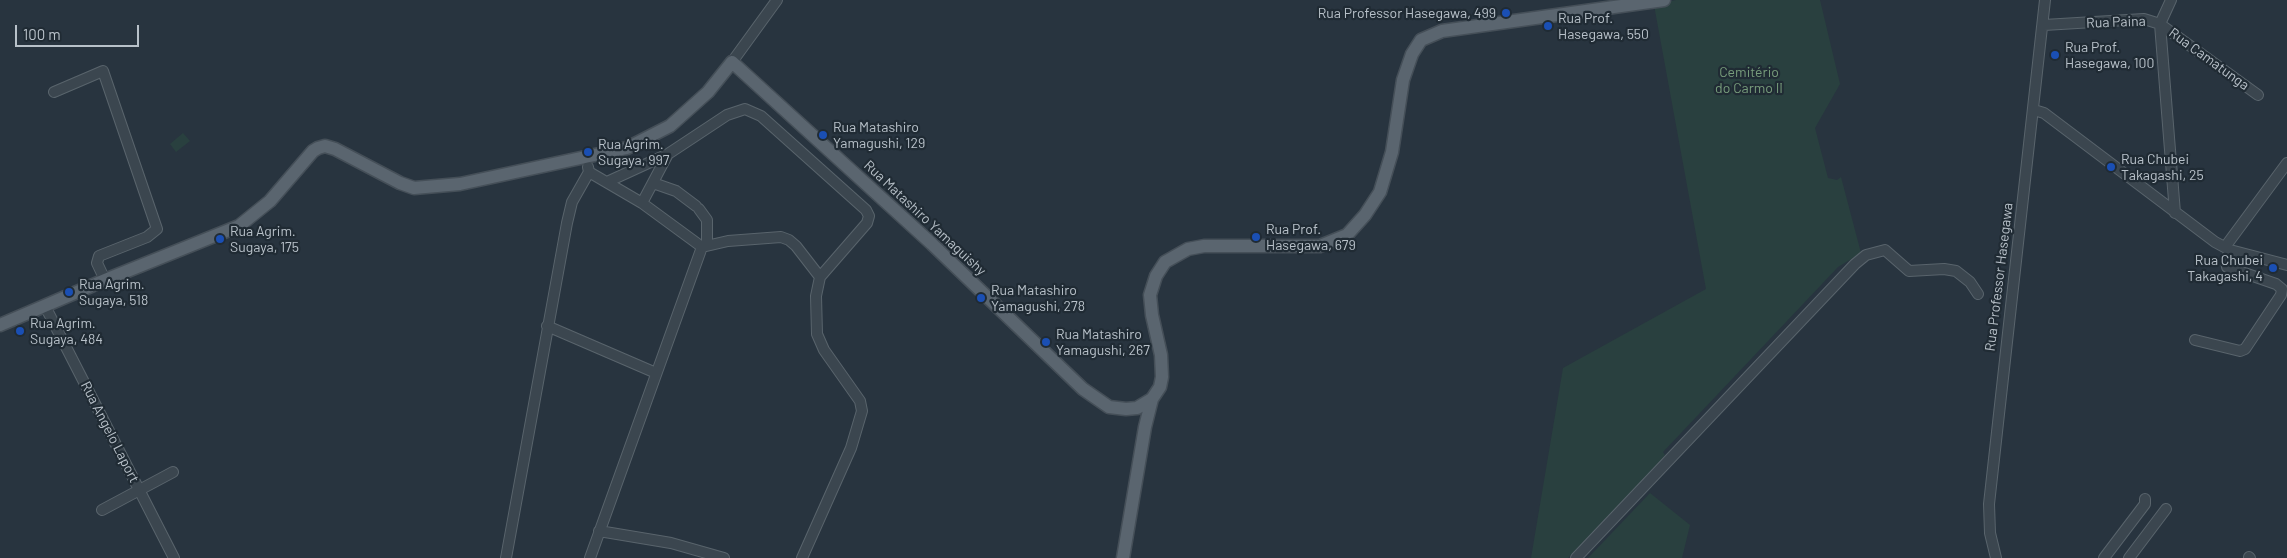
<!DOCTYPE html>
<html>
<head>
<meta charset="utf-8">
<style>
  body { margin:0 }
  #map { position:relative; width:2287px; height:558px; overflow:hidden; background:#28343f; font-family:Barlow,sans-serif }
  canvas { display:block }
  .scale { position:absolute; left:15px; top:25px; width:124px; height:22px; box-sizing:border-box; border:2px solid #b8c1c9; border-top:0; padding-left:6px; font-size:15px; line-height:18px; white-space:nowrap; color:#b8c1c9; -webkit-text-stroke:4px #202b34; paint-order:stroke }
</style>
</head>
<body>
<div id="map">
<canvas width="2287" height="558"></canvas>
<div class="scale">100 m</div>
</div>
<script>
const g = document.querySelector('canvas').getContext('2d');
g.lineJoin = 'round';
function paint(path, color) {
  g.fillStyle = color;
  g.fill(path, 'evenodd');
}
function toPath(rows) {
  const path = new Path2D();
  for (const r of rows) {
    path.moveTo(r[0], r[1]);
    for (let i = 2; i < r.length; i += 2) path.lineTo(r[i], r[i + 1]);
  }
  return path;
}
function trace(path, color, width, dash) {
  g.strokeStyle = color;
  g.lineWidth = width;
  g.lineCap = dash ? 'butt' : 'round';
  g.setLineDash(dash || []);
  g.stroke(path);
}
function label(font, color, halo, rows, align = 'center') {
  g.font = font + ' Barlow,sans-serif';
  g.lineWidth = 4.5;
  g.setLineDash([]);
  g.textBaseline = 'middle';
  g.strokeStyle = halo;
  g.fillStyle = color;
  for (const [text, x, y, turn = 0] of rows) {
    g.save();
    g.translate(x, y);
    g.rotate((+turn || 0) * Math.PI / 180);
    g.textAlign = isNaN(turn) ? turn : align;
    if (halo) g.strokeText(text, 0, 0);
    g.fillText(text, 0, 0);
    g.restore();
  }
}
paint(toPath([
  [1676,0,1820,0,1840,84,1815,128,1828,178,1837,180,1841,177,1861,253,1838,267,1663,452,1665,455,1661,460,1568,558,1531,558,1563,368,1706,289,1654,5],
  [183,133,190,141,176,152,170,144],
  [1650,493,1690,525,1682,558,1588,558]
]), '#29403f');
const minor = toPath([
  [2160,24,2175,213],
  [2160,24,2258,95],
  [2044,25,2144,19,2160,24,2171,0],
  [732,62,777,0],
  [54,92,103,71,157,229,147,237,99,256,97,263,105,280],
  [2034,110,2044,113,2215,242,2230,250,2287,265],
  [588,167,589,172,642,203,702,247,590,558],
  [607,182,668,154,727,115,745,109,761,116,866,210,869,216,867,223,820,277,816,296,817,334,824,350,860,401,862,411,851,448,802,558],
  [653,183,676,191,696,206],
  [642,203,668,154],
  [699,209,707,220,707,245],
  [702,247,728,241,781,237,789,240,796,246,820,277],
  [2225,247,2287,163],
  [45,306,174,558],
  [547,326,656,373],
  [2195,340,2240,351,2245,349,2281,295,2282,289,2276,284,2227,267,2226,261,2230,250],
  [102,510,173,472],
  [599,531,671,543,724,558],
  [2249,557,2250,558],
  [506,558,567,223,572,202,589,172],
  [1576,558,1855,264,1866,255,1885,250,1909,271,1944,269,1956,271,1970,282,1978,294],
  [1996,558,1990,533,1989,504,2045,0],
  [2104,558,2145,504,2145,499],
  [2129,558,2166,509]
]);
const major = toPath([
  [0,325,105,280,239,226,270,201,313,151,318,148,325,146,335,149,400,183,414,188,460,184,627,148,670,126,708,92,732,62,932,244,1083,389,1109,407,1126,409,1137,408,1152,399,1160,387,1162,377,1161,355,1152,315,1150,295,1156,276,1165,262,1188,249,1204,246,1320,246,1347,235,1365,215,1380,192,1392,152,1403,80,1412,54,1421,40,1442,31,1664,0],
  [1123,558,1145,427,1152,399]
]);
trace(minor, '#59646c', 12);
trace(major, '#454f58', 15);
trace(minor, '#3b464f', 10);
trace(major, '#5a656f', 12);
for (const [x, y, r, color] of [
  [1506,13,5,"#1a4fb4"],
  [1548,26,5,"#1a4fb4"],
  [2055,55,5,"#1a4fb4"],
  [823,135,5,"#1a4fb4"],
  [588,152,5,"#1a4fb4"],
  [2111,167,5,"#1a4fb4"],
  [1256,237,5,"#1a4fb4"],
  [220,239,5,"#1a4fb4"],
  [2273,268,5,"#1a4fb4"],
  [69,292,5,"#1a4fb4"],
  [981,298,5,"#1a4fb4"],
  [20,331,5,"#1a4fb4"],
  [1046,342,5,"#1a4fb4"]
]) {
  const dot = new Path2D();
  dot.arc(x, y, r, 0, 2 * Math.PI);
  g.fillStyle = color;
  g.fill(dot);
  trace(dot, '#202b34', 2);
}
label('14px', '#b8c1c9', '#202b34', [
  ["Rua Professor Hasegawa, 499",1496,13,"right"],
  ["Rua Prof.",1558,18],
  ["Hasegawa, 550",1558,34],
  ["Rua Prof.",2065,47],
  ["Hasegawa, 100",2065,63],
  ["Rua Matashiro",833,127],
  ["Yamagushi, 129",833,143],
  ["Rua Agrim.",598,144],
  ["Sugaya, 997",598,160],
  ["Rua Chubei",2121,159],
  ["Takagashi, 25",2121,175],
  ["Rua Prof.",1266,229],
  ["Hasegawa, 679",1266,245],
  ["Rua Agrim.",230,231],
  ["Sugaya, 175",230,247],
  ["Rua Chubei",2263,260,"right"],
  ["Takagashi, 4",2263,276,"right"],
  ["Rua Agrim.",79,284],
  ["Sugaya, 518",79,300],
  ["Rua Matashiro",991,290],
  ["Yamagushi, 278",991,306],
  ["Rua Agrim.",30,323],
  ["Sugaya, 484",30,339],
  ["Rua Matashiro",1056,334],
  ["Yamagushi, 267",1056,350]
], 'left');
label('14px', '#b8c1c9', '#202b34', [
  ["Rua Paina",2116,22,-2],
  ["Rua Camatunga",2209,59,36],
  ["Rua Matashiro Yamaguishy",925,218,43],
  ["Rua Professor Hasegawa",1999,277,-83],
  ["Rua Angelo Laport",110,432,63]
]);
label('14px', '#789d7c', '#202b34', [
  ["Cemitério",1749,72],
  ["do Carmo II",1749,88]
]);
</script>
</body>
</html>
